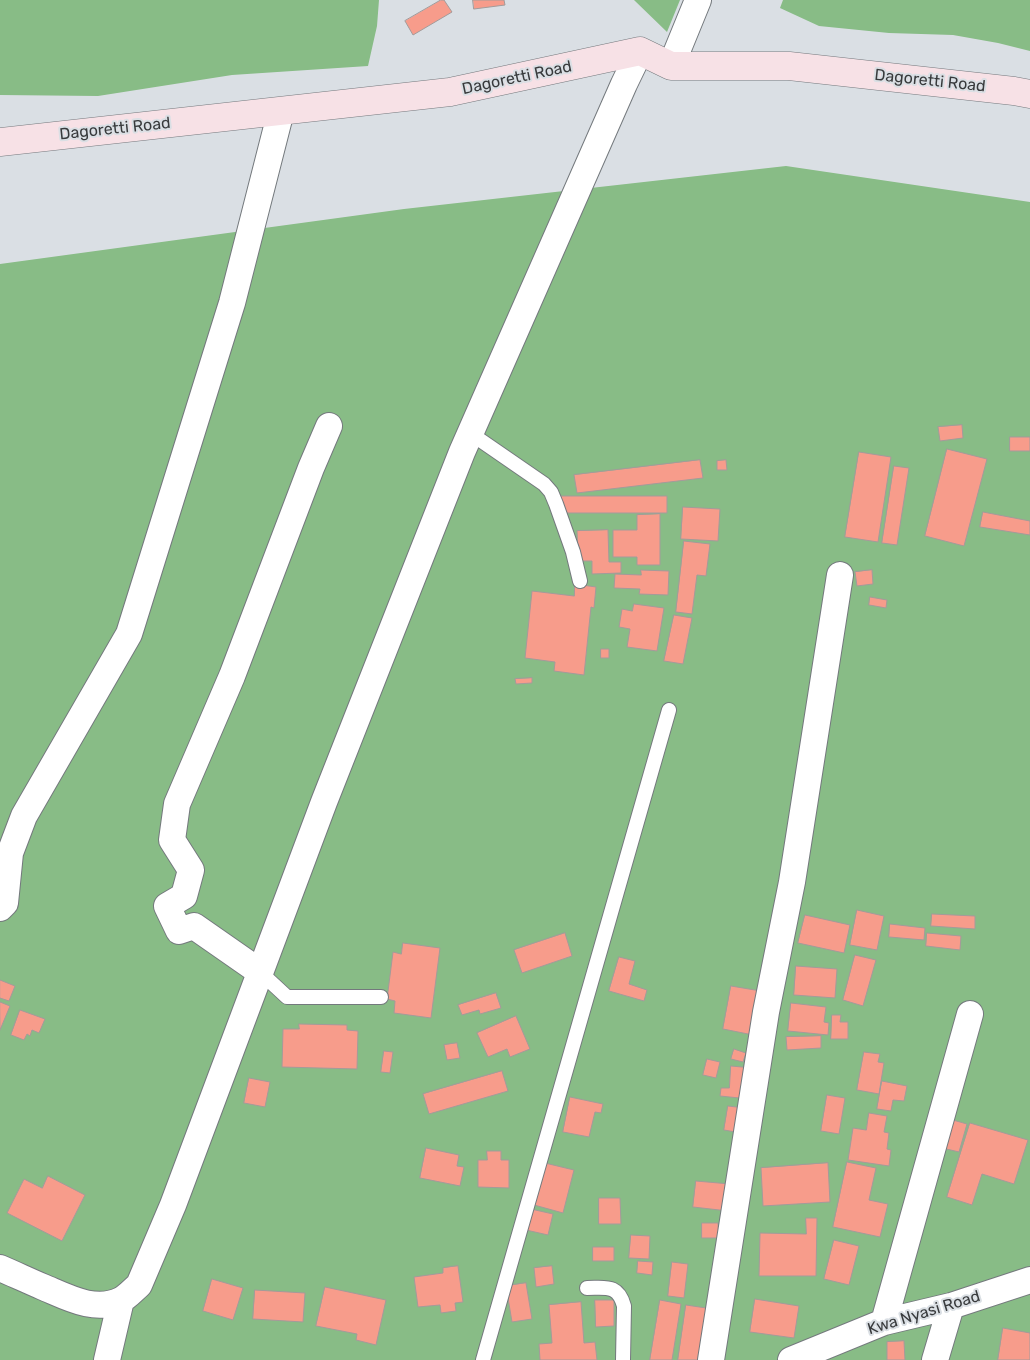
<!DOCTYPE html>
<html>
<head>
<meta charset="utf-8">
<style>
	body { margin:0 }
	canvas { display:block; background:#dadfe4 }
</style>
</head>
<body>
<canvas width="1030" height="1360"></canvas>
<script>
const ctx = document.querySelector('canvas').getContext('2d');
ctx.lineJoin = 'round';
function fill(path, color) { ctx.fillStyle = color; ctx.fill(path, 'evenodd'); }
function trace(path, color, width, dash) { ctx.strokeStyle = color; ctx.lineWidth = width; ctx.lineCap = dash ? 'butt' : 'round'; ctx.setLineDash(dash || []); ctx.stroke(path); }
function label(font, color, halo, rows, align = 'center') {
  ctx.font = font + ' Rubik,sans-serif'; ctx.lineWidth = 4; ctx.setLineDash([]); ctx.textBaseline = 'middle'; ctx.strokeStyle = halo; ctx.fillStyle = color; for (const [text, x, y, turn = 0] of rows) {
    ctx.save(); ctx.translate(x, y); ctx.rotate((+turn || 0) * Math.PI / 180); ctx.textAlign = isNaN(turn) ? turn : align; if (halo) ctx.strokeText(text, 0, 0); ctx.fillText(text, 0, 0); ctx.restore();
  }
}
fill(new Path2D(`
	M 0,0 L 379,0 L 377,26 L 368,66 L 232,75 L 98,96 L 0,95 Z
	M 634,0 L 680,0 L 667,32 Z
	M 783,0 L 1030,0 L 1030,51 L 998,43 L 953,35 L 889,33 L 819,26 L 780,8 Z
	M 786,166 L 1030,202 L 1030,1360 L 0,1360 L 0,264 L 404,209 Z`), '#88bc86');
const building = new Path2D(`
	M 441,0 L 444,0 L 452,12 L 413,35 L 405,21 Z
	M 473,0 L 504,0 L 505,5 L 474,9 Z
	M 962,425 L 963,438 L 940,441 L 938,427 Z
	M 1010,437 L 1030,437 L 1030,451 L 1010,451 Z
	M 947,449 L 987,459 L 964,546 L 925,536 Z
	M 859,452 L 891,457 L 878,542 L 845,537 Z
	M 700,460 L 703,478 L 577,493 L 574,475 Z
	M 726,460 L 727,470 L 717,470 L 717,461 Z
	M 894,466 L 909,468 L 897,545 L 882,543 Z
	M 561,496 L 667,496 L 667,513 L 562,513 Z
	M 683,507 L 720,509 L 718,541 L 681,539 Z
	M 983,512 L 1030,521 L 1030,535 L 980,527 Z
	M 660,514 L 660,565 L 637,565 L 637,557 L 613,557 L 613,530 L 637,530 L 637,515 Z
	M 608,530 L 609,562 L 621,562 L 621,573 L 592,574 L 592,561 L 578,561 L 577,531 Z
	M 684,541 L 710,544 L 706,576 L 697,575 L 692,614 L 676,612 Z
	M 641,570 L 669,571 L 668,595 L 639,594 L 640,589 L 614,588 L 615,574 L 641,575 Z
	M 872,570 L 873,584 L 857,586 L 855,572 Z
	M 575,584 L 596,587 L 594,608 L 591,607 L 584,675 L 554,671 L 555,662 L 525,658 L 532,591 L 574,596 Z
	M 870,597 L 887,600 L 886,608 L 869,605 Z
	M 634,604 L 664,608 L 657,651 L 627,647 L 630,629 L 619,627 L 622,609 L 632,611 Z
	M 674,615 L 692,618 L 683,664 L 664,661 Z
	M 601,649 L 609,649 L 609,658 L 601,658 Z
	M 532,678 L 532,683 L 516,684 L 515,679 Z
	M 857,910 L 884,916 L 877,950 L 850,945 Z
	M 932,914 L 975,916 L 975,929 L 931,926 Z
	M 805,915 L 850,925 L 844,953 L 798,943 Z
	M 890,924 L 925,928 L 924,940 L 889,937 Z
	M 565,933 L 572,956 L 522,973 L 514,950 Z
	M 927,933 L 961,936 L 960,950 L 926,946 Z
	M 403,943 L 440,948 L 431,1018 L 394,1013 L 395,1001 L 387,999 L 393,952 L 401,954 Z
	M 855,955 L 876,960 L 863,1006 L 843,1000 Z
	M 619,957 L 635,961 L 629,984 L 647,990 L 644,1001 L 609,991 Z
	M 796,966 L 837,969 L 835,998 L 794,995 Z
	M 0,980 L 15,986 L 9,1001 L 0,998 Z
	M 731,986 L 761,991 L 753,1035 L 723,1029 Z
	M 496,993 L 501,1008 L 480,1014 L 479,1010 L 462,1015 L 458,1005 Z
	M 0,1002 L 10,1006 L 0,1030 Z
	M 791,1003 L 826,1007 L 824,1022 L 829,1023 L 828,1035 L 788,1031 Z
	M 20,1010 L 45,1019 L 39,1033 L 32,1030 L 30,1036 L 27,1034 L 24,1040 L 11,1035 Z
	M 832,1015 L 841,1015 L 840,1022 L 848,1022 L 848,1039 L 831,1039 Z
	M 516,1016 L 530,1049 L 510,1057 L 507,1049 L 488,1057 L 477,1033 Z
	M 299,1024 L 347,1025 L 347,1030 L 358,1031 L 357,1069 L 282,1067 L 283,1029 L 299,1029 Z
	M 821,1036 L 821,1048 L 787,1050 L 786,1037 Z
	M 457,1043 L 460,1058 L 447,1060 L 444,1045 Z
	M 734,1049 L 746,1053 L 743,1062 L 731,1059 Z
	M 384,1051 L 393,1052 L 390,1073 L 381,1072 Z
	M 864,1052 L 880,1054 L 878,1062 L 884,1063 L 879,1094 L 857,1090 Z
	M 707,1059 L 720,1062 L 716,1078 L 703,1075 Z
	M 731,1066 L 753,1068 L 749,1099 L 720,1096 L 721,1088 L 729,1088 Z
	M 502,1071 L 508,1091 L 429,1114 L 423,1094 Z
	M 249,1078 L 270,1082 L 265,1107 L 244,1103 Z
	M 882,1081 L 907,1086 L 904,1101 L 893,1100 L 891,1111 L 877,1109 Z
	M 827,1095 L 845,1098 L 839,1134 L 821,1131 Z
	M 570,1097 L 603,1104 L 601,1113 L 595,1112 L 589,1137 L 563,1132 Z
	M 728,1106 L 745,1108 L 741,1133 L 724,1130 Z
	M 869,1113 L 887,1116 L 884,1132 L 889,1133 L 887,1149 L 891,1150 L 889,1166 L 848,1160 L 853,1128 L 866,1130 Z
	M 946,1118 L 967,1124 L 959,1152 L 938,1147 Z
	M 970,1123 L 1028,1140 L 1014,1184 L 982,1174 L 972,1205 L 947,1197 Z
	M 426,1148 L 459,1155 L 457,1166 L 464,1167 L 460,1186 L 420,1178 Z
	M 487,1151 L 501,1151 L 501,1160 L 509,1160 L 509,1188 L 478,1187 L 478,1160 L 487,1160 Z
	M 847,1162 L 876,1168 L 869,1200 L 888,1204 L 880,1237 L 833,1227 Z
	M 545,1163 L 574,1170 L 563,1213 L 534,1205 Z
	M 828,1163 L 830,1202 L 763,1206 L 761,1168 Z
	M 48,1176 L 85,1195 L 62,1241 L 7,1213 L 24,1179 L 42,1188 Z
	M 696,1181 L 730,1184 L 728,1211 L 693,1207 Z
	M 599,1198 L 620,1198 L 621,1224 L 599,1224 Z
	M 531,1209 L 553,1214 L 548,1235 L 526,1230 Z
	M 806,1218 L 817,1218 L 816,1276 L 759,1276 L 760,1233 L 806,1234 Z
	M 702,1223 L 718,1223 L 719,1238 L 702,1238 Z
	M 631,1235 L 650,1236 L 649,1259 L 629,1258 Z
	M 834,1240 L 859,1246 L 849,1285 L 824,1279 Z
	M 593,1247 L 614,1247 L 614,1261 L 593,1261 Z
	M 638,1261 L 653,1262 L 652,1275 L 637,1273 Z
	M 672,1262 L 688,1264 L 684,1298 L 668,1296 Z
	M 458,1266 L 463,1302 L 455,1303 L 456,1311 L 441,1313 L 440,1305 L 418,1307 L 414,1277 L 443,1273 L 443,1268 Z
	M 552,1266 L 554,1284 L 536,1287 L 534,1268 Z
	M 212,1279 L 243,1288 L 233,1320 L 203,1311 Z
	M 526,1283 L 532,1319 L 512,1322 L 506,1286 Z
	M 325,1287 L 386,1300 L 376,1345 L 356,1340 L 357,1334 L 316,1326 Z
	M 255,1290 L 305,1293 L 303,1322 L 253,1319 Z
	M 755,1299 L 799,1306 L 794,1338 L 750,1332 Z
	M 595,1300 L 614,1300 L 614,1326 L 596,1327 Z
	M 660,1300 L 681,1304 L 672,1360 L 650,1360 Z
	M 581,1302 L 584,1343 L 595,1342 L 597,1360 L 540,1360 L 539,1344 L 552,1343 L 549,1305 Z
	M 686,1305 L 713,1309 L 706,1360 L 678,1360 Z
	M 1003,1328 L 1030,1333 L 1030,1360 L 998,1360 Z
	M 904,1341 L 905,1360 L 887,1360 L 887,1342 Z`);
fill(building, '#f79c8b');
trace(building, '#a39b9a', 1);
const lane = new Path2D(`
	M 470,433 L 544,484 L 551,492 L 556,504 L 573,552 L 580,581
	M 260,972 L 287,997 L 381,997
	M 587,1288 C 606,1288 618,1284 624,1306 L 623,1360
	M 483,1360 L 669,710`);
const street = new Path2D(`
	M 671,66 L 698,0
	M 0,908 L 5,903 L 10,853 L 24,816 L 129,634 L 232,303 L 281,111
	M 260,972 L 194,926 L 179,931 L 167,906 L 184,896 L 191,870 L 172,840 L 177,804 L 232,676 L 311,468 L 329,426
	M 0,1268 C 14,1274 29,1281 43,1287 C 67,1297 95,1313 121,1300 C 128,1296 133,1290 139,1285 L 173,1205 L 324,802 L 462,452 L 624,84 L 640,51
	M 884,1322 L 970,1014
	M 107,1360 L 121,1300
	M 711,1360 L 766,1012 L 792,882 L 840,575
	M 791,1360 L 884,1322 L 951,1306 L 1030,1280
	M 935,1360 L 951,1306`);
const secondary = new Path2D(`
	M 0,142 L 450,92 L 640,51 L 671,66 L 789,66 L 1014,91 L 1030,94`);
trace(lane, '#74797d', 16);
trace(street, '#74797d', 28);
trace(secondary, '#74797d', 29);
trace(lane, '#fff', 14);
trace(street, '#fff', 26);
trace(secondary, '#f7e1e6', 28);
label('16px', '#383a3c', '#dadfe4', [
	["Dagoretti Road",517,78,-12],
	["Dagoretti Road",930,81,6],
	["Dagoretti Road",115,129,-6],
	["Kwa Nyasi Road",924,1313,-17]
]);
</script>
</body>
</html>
